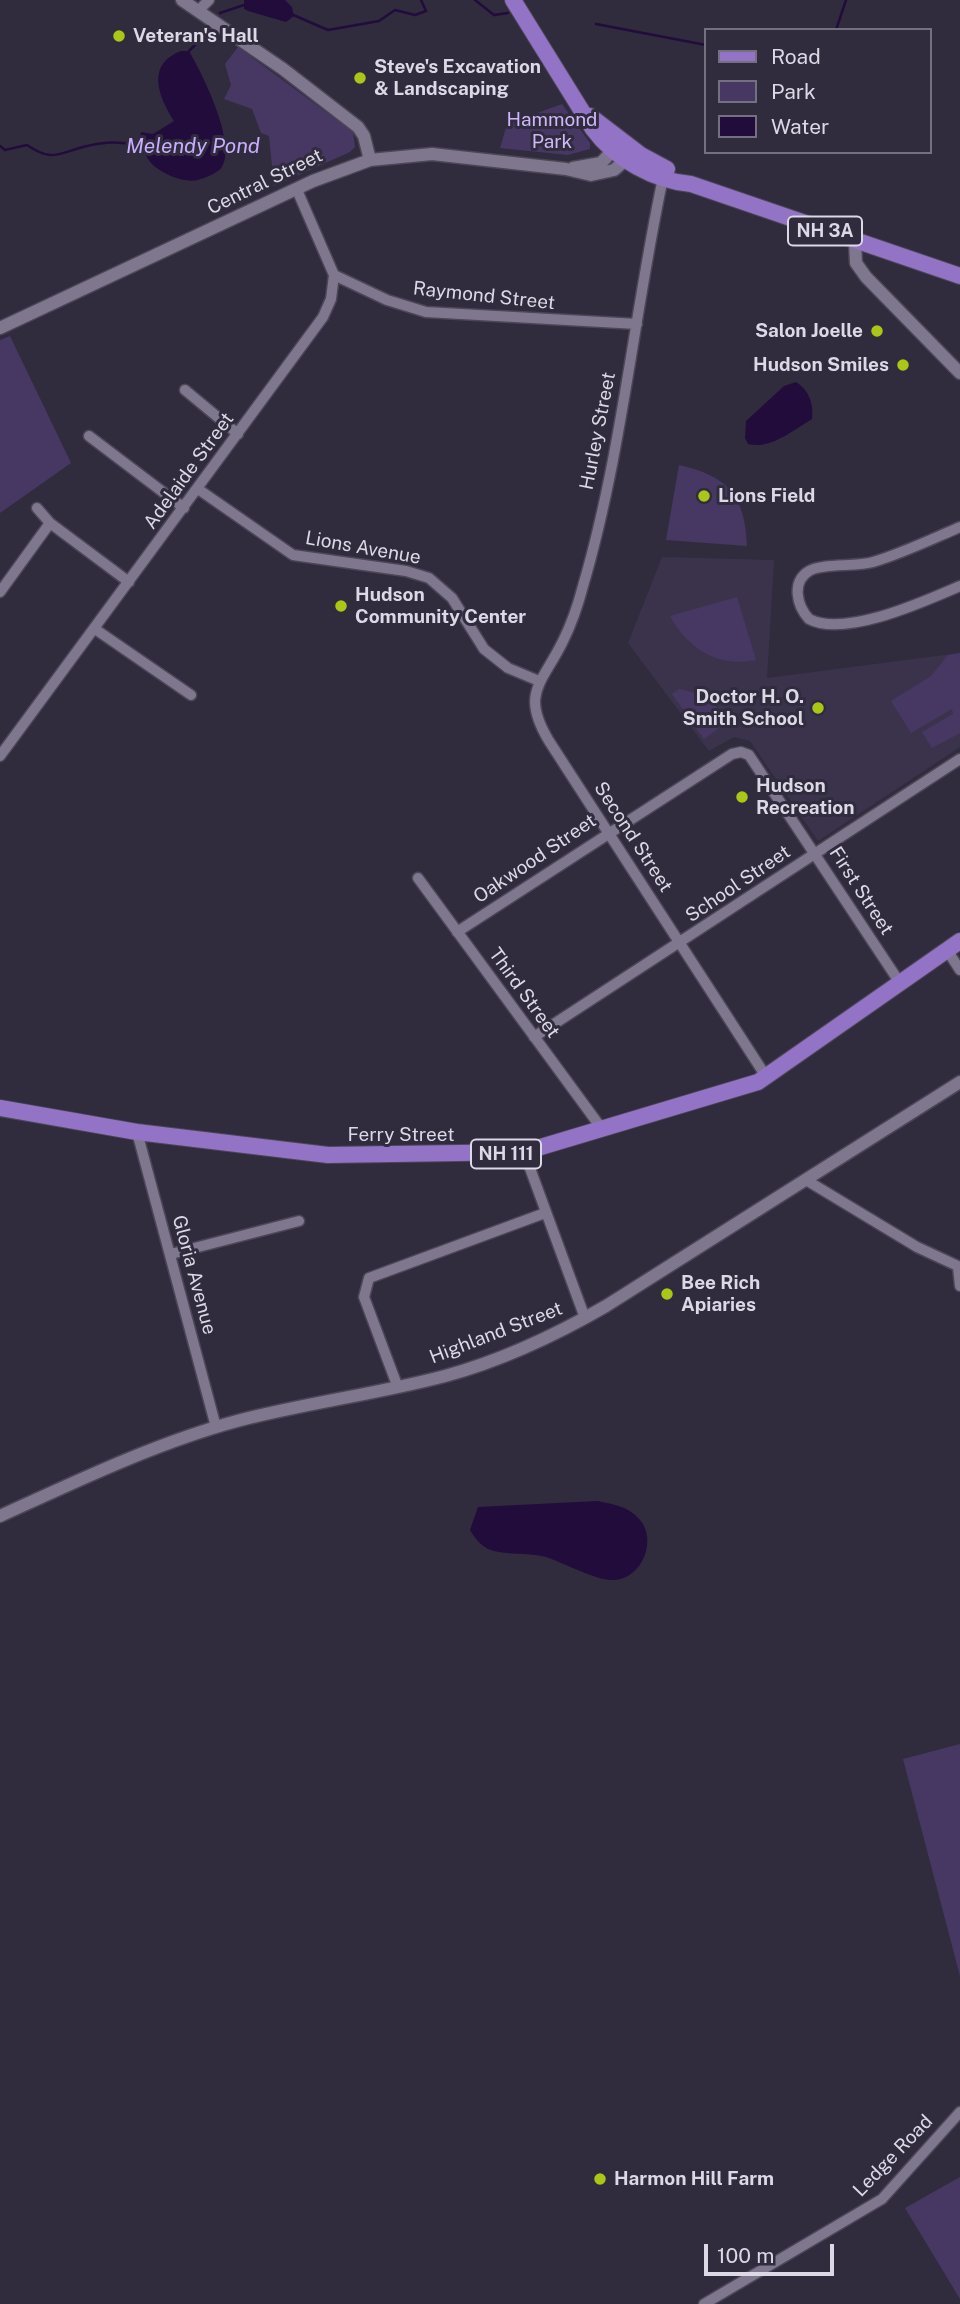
<!DOCTYPE html>
<html>
<head>
<meta charset="utf-8">
<style>
	body { margin:0 }
	#map { position:relative; width:960px; height:2304px; overflow:hidden; background:#312b3e; font-family:"Public Sans",sans-serif }
	canvas { display:block }
	.legend { position:absolute; left:704px; top:28px; width:228px; height:126px; box-sizing:border-box; background:#312b3e; border:2px solid #757081; margin:0; padding:9px 12px; list-style:none; font-size:21px; color:#dcd8e5 }
	.legend li { display:flex; align-items:center; gap:14px; height:35px }
	.legend b { width:35px; border:2px solid #757081 }
	.scale { position:absolute; left:704px; top:2244px; width:130px; height:32px; box-sizing:border-box; border:4px solid #dcd8e5; border-top:0; padding-left:9px; font-size:21px; line-height:24px; white-space:nowrap; color:#dcd8e5; -webkit-text-stroke:5px #312b3e; paint-order:stroke }
</style>
</head>
<body>
<div id="map">
<canvas width="960" height="2304"></canvas>
<ul class="legend">
<li><b style="height:9px;background:#9373c5"></b>Road</li>
<li><b style="height:19px;background:#473863"></b>Park</li>
<li><b style="height:19px;background:#220c3c"></b>Water</li>
</ul>
<div class="scale">100 m</div>
</div>
<script>
const ctx = document.querySelector('canvas').getContext('2d');
ctx.lineJoin = 'round';
function fill(path, color) { ctx.fillStyle = color; ctx.fill(path, 'evenodd'); }
function trace(path, color, width, dash) { ctx.strokeStyle = color; ctx.lineWidth = width; ctx.lineCap = dash ? 'butt' : 'round'; ctx.setLineDash(dash || []); ctx.stroke(path); }
function label(font, color, halo, rows, align = 'center') {
  ctx.font = font + ' "Public Sans",sans-serif'; ctx.lineWidth = 6; ctx.setLineDash([]); ctx.textBaseline = 'middle'; ctx.strokeStyle = halo; ctx.fillStyle = color; for (const [text, x, y, turn = 0] of rows) {
    ctx.save(); ctx.translate(x, y); ctx.rotate((+turn || 0) * Math.PI / 180); ctx.textAlign = isNaN(turn) ? turn : align; if (halo) ctx.strokeText(text, 0, 0); ctx.fillText(text, 0, 0); ctx.restore();
  }
}
fill(new Path2D(`
	M 662,557 L 774,560 L 767,678 L 960,653 L 960,747 L 818,841 L 750,741 L 734,737 L 709,751 L 628,643 Z`), '#3b334c');
fill(new Path2D(`
	M 238,47 L 353,132 L 355,147 L 350,152 L 274,186 L 269,136 L 261,133 L 252,109 L 224,99 L 231,85 L 225,64 Z
	M 562,104 L 590,143 L 590,149 L 568,155 L 500,148 L 507,124 Z
	M 10,336 L 71,463 L 0,513 L 0,340 Z
	M 679,465 C 728,476 745,495 747,546 L 666,540 Z
	M 737,597 L 756,660 C 719,668 688,649 670,616 Z
	M 960,653 L 960,733 L 932,748 L 922,732 L 953,714 L 952,709 L 911,733 L 891,701 L 931,676 L 948,655 Z
	M 679,689 L 708,696 L 727,722 L 704,739 L 672,694 Z
	M 960,1744 L 960,1976 L 903,1759 Z
	M 960,2177 L 960,2299 L 905,2208 Z`), '#473863');
fill(new Path2D(`
	M 244,0 L 285,0 L 292,7 L 294,16 L 286,22 L 248,11 L 244,9 Z
	M 181,51 L 189,51 C 202,73 237,143 222,167 C 218,173 205,178 198,180 C 184,183 165,175 154,166 C 147,160 145,151 138,145 L 141,132 L 153,134 L 174,121 C 159,97 145,65 181,51 Z
	M 796,382 C 809,390 814,404 812,419 C 793,430 771,450 748,444 L 745,438 L 746,421 L 784,386 Z
	M 597,1501 C 613,1504 630,1507 640,1520 C 658,1541 641,1581 612,1580 C 595,1580 564,1563 546,1557 C 528,1552 506,1556 488,1549 C 480,1545 474,1537 470,1530 L 478,1507 Z`), '#220c3c');
trace(new Path2D(`
	M 475,0 L 494,15 L 508,13
	M 220,13 L 244,5
	M 291,14 L 328,30 L 379,21 L 395,10 L 415,15 L 426,11 L 421,0
	M 596,24 L 706,45
	M 836,30 L 846,0
	M 189,51 L 209,31
	M 0,146 L 5,150 L 27,145 C 52,162 57,154 83,147 C 100,142 120,141 138,145`), '#220c3c', 2.5);
const minor = new Path2D(`
	M 199,10 L 209,0
	M 663,178 C 634,313 622,453 583,586 C 578,605 572,623 563,641 C 542,684 520,693 549,741 L 767,1078
	M 334,275 L 387,300 L 426,312 L 637,324
	M 185,390 L 238,434
	M 89,436 L 184,508
	M 198,489 L 293,555 L 406,571 L 429,578 L 452,598 L 484,649 L 508,668 L 539,681
	M 37,508 L 50,523 L 129,582
	M 960,527 C 932,539 903,553 873,562 C 856,567 822,563 809,571 C 791,582 797,606 809,619 C 845,638 925,601 960,586
	M 0,592 L 50,523
	M 95,629 L 191,695
	M 0,756 L 323,317 L 331,299 L 334,275 L 297,190
	M 418,878 L 602,1129
	M 457,932 L 732,754 L 741,752 L 749,755 L 900,983
	M 947,950 L 960,970
	M 534,1037 L 960,759
	M 137,1132 L 216,1427
	M 524,1152 L 585,1318
	M 806,1180 L 917,1247 L 960,1267
	M 171,1254 L 299,1221
	M 958,1267 L 960,1286
	M 397,1385 L 364,1297 L 369,1278 L 545,1213
	M 704,2304 L 882,2199 L 960,2112`);
const tertiary = new Path2D(`
	M 182,0 L 283,69 L 358,127 L 364,136 L 370,160
	M 573,168 L 601,163 L 619,144
	M 855,242 L 856,263 L 866,277 L 960,373
	M 0,328 L 313,181 L 370,160 L 432,154 L 566,169 L 591,175 L 614,170 L 630,156
	M 0,1516 C 77,1481 156,1443 237,1421 C 306,1403 377,1394 445,1376 C 500,1361 556,1335 606,1306 L 960,1082`);
const primary = new Path2D(`
	M 513,0 L 593,129 C 615,159 654,181 691,184 L 960,276
	M 590,116 L 641,155 L 667,169
	M 0,1108 L 137,1132 L 328,1155 L 524,1152 L 758,1082 L 960,941`);
trace(minor, '#4c4657', 13);
trace(tertiary, '#4c4657', 15);
trace(primary, '#4c4657', 18);
trace(minor, '#7e778e', 10);
trace(tertiary, '#7e778e', 12);
trace(primary, '#9373c5', 16);
for (const [x, y, r, color] of [
	[119,36,7,"#aac717"],
	[360,78,7,"#aac717"],
	[877,331,7,"#aac717"],
	[903,365,7,"#aac717"],
	[704,496,7,"#aac717"],
	[341,606,7,"#aac717"],
	[818,708,7,"#aac717"],
	[742,797,7,"#aac717"],
	[667,1294,7,"#aac717"],
	[600,2179,7,"#aac717"]
]) { const dot = new Path2D(); dot.arc(x, y, r, 0, 2 * Math.PI); ctx.fillStyle = color; ctx.fill(dot); trace(dot, '#312b3e', 2.5); }
for (const [x, y, w] of [
	[825,231,74],
	[506,1154,70]
]) { const box = new Path2D(); box.roundRect(x - w / 2, y - 14.5, w, 29, 5); ctx.fillStyle = '#312b3e'; ctx.fill(box); trace(box, '#dcd8e5', 2); }
label('bold 18px', '#dcd8e5', null, [
	["NH 3A",825,231],
	["NH 111",506,1154]
]);
label('bold 19px', '#dcd8e5', '#312b3e', [
	["Veteran's Hall",133,36],
	["Steve's Excavation",374,67],
	["& Landscaping",374,89],
	["Salon Joelle",863,331,"right"],
	["Hudson Smiles",889,365,"right"],
	["Lions Field",718,496],
	["Hudson",355,595],
	["Community Center",355,617],
	["Doctor H. O.",804,697,"right"],
	["Smith School",804,719,"right"],
	["Hudson",756,786],
	["Recreation",756,808],
	["Bee Rich",681,1283],
	["Apiaries",681,1305],
	["Harmon Hill Farm",614,2179]
], 'left');
label('19px', '#ceb8f9', '#312b3e', [
	["Hammond",552,120],
	["Park",552,142]
]);
label('19px', '#dcd8e5', '#312b3e', [
	["Central Street",265,182,-26],
	["Raymond Street",484,296,6],
	["Hurley Street",598,431,-79],
	["Adelaide Street",189,471,-54],
	["Lions Avenue",363,548,10],
	["Second Street",633,837,57],
	["Oakwood Street",535,859,-34],
	["School Street",738,884,-34],
	["First Street",861,891,57],
	["Third Street",524,993,54],
	["Ferry Street",401,1135],
	["Gloria Avenue",194,1275,75],
	["Highland Street",496,1333,-21],
	["Ledge Road",893,2156,-46]
]);
label('italic 21px', '#c9adff', '#312b3e', [
	["Melendy Pond",193,147]
]);
</script>
</body>
</html>
